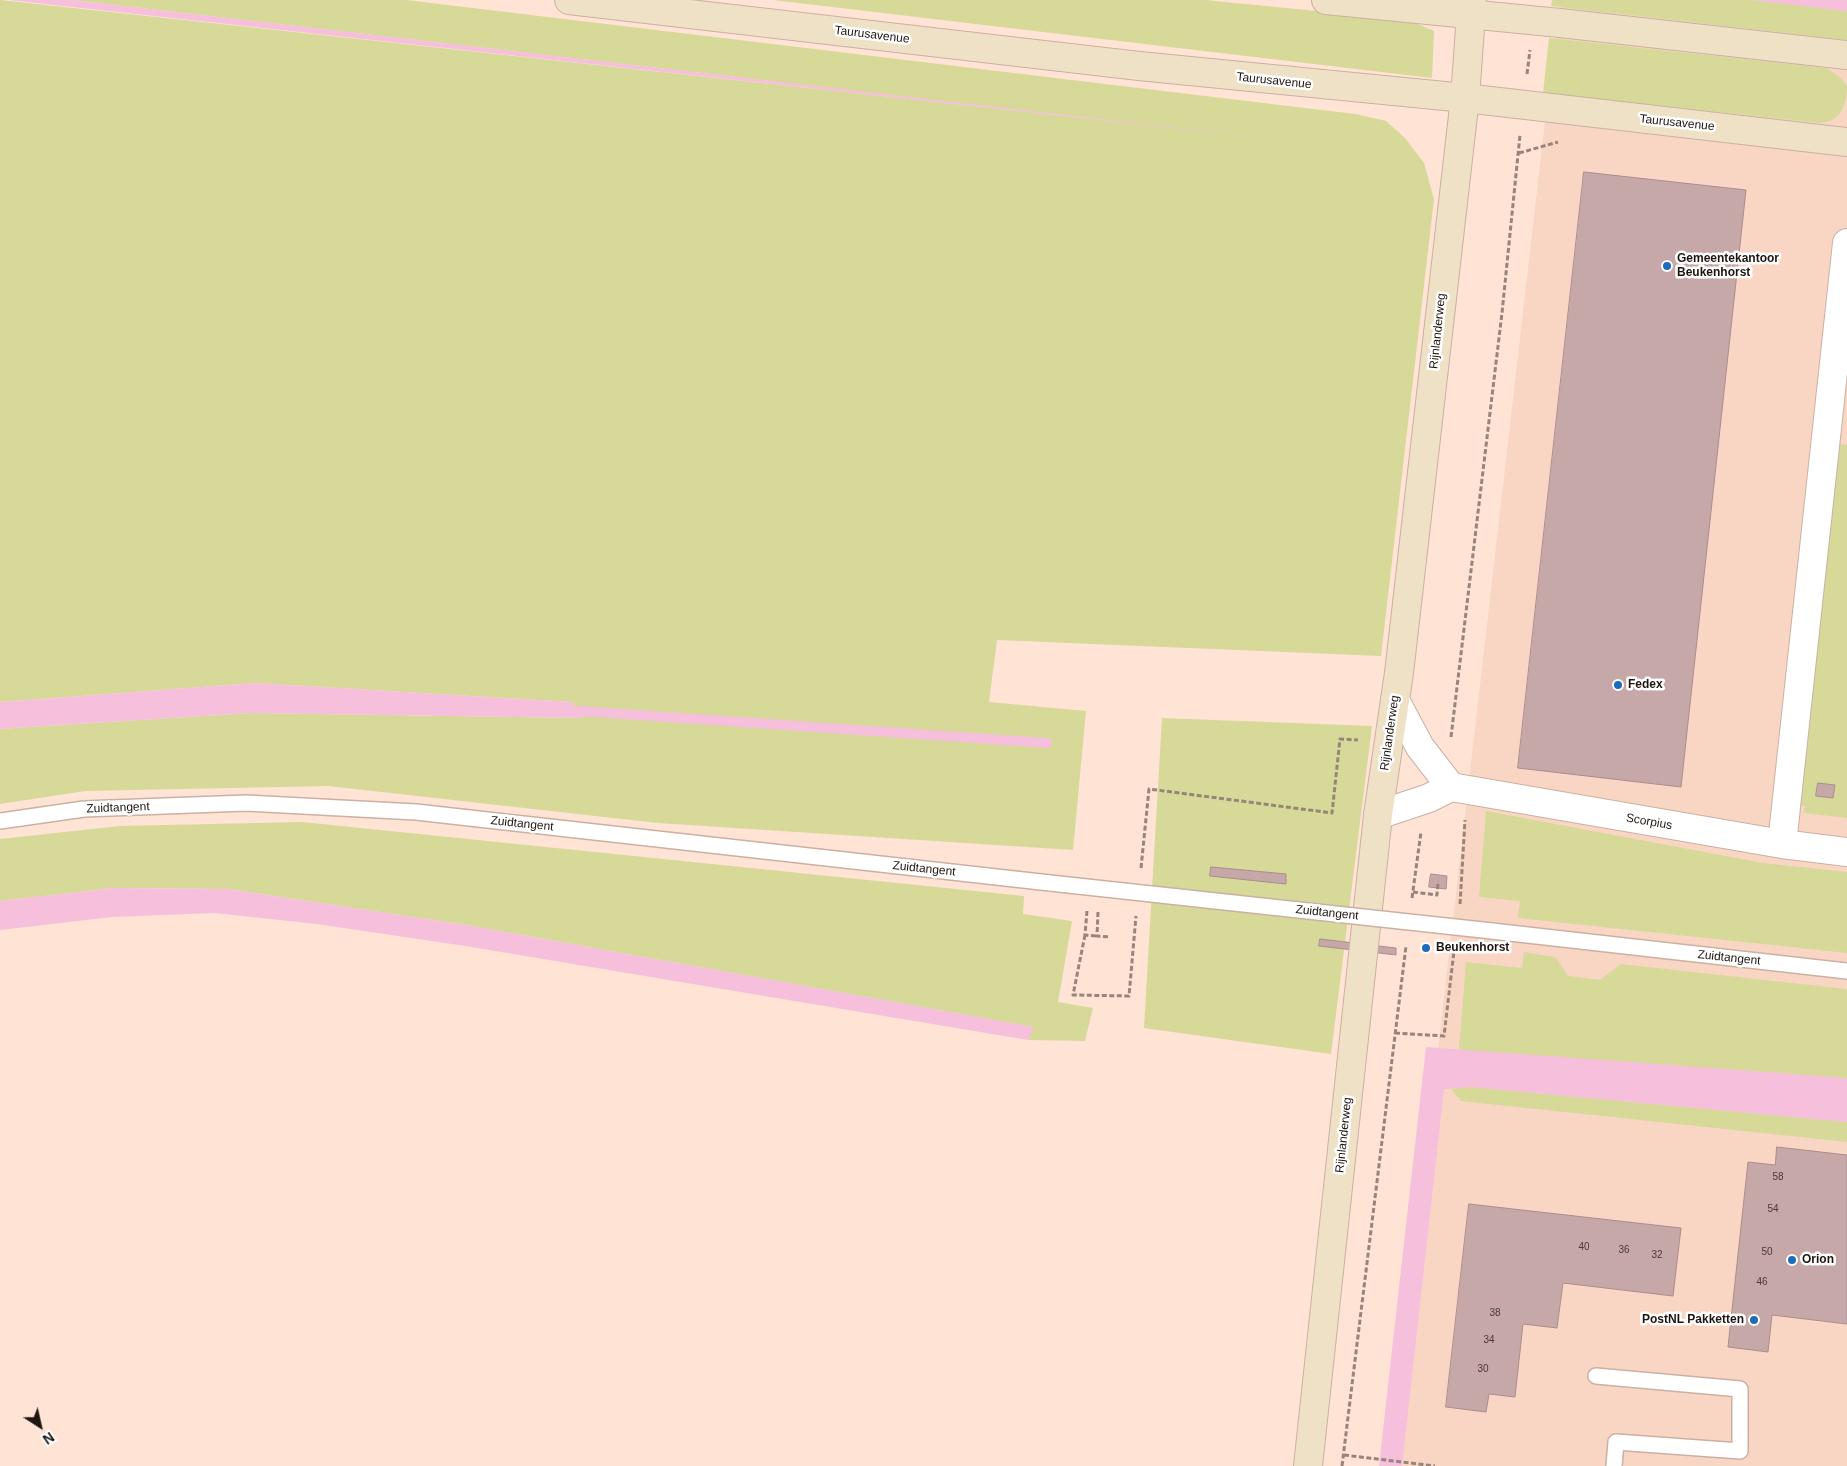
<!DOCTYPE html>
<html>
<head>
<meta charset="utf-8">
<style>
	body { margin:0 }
	#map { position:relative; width:1847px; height:1466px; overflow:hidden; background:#ffe3d5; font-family:Arial,sans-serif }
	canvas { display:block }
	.north { position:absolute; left:15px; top:1401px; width:50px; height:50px; -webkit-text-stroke:4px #fff; paint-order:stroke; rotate:145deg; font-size:14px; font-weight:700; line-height:20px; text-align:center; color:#1e1510 }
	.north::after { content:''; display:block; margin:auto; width:18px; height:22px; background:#1e1510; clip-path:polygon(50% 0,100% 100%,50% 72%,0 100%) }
</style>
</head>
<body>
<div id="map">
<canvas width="1847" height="1466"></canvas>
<div class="north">N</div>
</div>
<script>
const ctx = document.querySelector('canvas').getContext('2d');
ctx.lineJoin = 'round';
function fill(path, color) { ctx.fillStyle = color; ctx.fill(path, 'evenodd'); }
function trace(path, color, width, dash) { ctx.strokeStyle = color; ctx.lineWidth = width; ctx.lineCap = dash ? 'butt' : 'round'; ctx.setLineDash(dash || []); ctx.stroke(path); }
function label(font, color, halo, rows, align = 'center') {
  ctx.font = font + ' Arial,sans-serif'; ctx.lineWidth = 5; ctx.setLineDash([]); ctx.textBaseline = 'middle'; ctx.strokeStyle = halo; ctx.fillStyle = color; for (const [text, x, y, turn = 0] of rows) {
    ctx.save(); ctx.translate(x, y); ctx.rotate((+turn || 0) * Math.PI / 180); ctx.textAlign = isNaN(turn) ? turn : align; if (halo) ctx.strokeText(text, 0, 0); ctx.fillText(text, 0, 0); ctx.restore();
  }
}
fill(new Path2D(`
	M 1559,0 L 1847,0 L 1847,1466 L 1390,1466 Z`), '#f9d6c4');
fill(new Path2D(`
	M 0,0 L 1157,126 L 72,0 L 406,0 L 1355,114 L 1386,121 L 1405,138 L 1424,163 L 1434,199 L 1381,656 L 997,640 L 989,702 L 1086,711 L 1073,850 L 658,823 L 328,786 L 85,791 L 0,804 L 0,729 L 250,713 L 583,718 L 572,702 L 255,683 L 0,702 Z
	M 773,0 L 1205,0 L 1408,20 L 1434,31 L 1432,78 Z
	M 1552,0 L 1751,0 L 1847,11 L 1847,40 L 1551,6 Z
	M 1549,38 L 1827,68 C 1834,73 1844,79 1847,87 C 1847,97 1844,112 1835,118 C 1832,121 1825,122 1820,123 L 1543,93 Z
	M 1840,444 L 1847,445 L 1847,818 L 1804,813 L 1805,806 L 1798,806 Z
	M 1162,718 L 1372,726 L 1331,1054 L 1144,1028 Z
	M 1486,811 L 1763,863 L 1847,872 L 1847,953 L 1518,918 L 1520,901 L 1479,897 Z
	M 302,822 L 1024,896 L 1023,914 L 1072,921 L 1058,1002 L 1093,1008 L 1085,1041 L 1028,1040 L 1033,1027 L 466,925 L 228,889 L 114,888 L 0,901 L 0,839 L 120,826 Z
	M 1524,952 L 1555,957 L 1568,976 L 1600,980 L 1621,964 L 1847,989 L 1847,1078 L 1459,1050 L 1466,962 L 1522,968 Z
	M 1471,1087 L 1847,1122 L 1847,1142 L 1461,1101 L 1451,1089 Z`), '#d6d998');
fill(new Path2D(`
	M 9,0 L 72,0 L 1290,141 Z
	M 1751,0 L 1847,0 L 1847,11 Z
	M 255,683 L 572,702 L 583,718 L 250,713 L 0,729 L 0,702 Z
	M 114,888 L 228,889 L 466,925 L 1034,1027 L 1028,1040 L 465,946 L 317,924 L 214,913 L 112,917 L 0,930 L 0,901 Z
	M 1426,1047 L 1847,1078 L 1847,1122 L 1471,1087 L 1444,1089 L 1402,1466 L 1379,1466 Z`), '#f6bfdc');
trace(new Path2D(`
	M 579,711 L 1047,743`), '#f6bfdc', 10);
const building = new Path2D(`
	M 1584,172 L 1746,190 L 1681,787 L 1518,768 Z
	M 1818,783 L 1835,785 L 1833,798 L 1816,796 Z
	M 1211,867 L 1286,874 L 1286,884 L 1210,876 Z
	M 1431,874 L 1447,876 L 1446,889 L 1429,887 Z
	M 1320,939 L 1396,948 L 1396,955 L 1319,946 Z
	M 1777,1147 L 1847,1155 L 1847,1324 L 1772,1315 L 1768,1352 L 1728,1347 L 1748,1162 L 1775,1165 Z
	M 1469,1204 L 1681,1228 L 1673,1296 L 1563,1283 L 1557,1328 L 1523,1324 L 1515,1397 L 1489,1394 L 1486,1412 L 1446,1407 Z`);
fill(building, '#c7a8a9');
trace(building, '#ab8d8e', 1);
const lane = new Path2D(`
	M 0,821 L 84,809 L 246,803 L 416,812 L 1050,883
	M 1492,931 L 1847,971
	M 1596,1376 L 1740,1389 L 1740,1451 L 1616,1442 L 1614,1466`);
const street = new Path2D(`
	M 1395,700 L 1420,747 L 1451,787
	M 1378,815 L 1429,798 L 1451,787 L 1782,844 L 1847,852
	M 1782,844 L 1847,243`);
const secondary = new Path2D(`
	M 569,0 L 1139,66 L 1465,98 L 1847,142
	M 1326,0 L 1560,23 L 1847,55
	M 1308,1466 L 1378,815 L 1399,673 L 1465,98 L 1472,0`);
trace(lane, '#cbb0a3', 18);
trace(street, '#cbb0a3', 30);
trace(secondary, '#cbb0a3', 30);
trace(new Path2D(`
	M 1527,74 L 1530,50
	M 1519,153 L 1558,142
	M 1451,737 L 1502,313 L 1520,135
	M 1141,868 L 1149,789 L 1332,813 L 1340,739 L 1358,740
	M 1413,892 L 1437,895 L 1438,883
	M 1412,898 L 1421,832
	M 1460,904 L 1465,820
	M 1087,911 L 1085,935 L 1097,936
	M 1098,912 L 1097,936 L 1110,937
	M 1085,935 L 1073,995 L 1129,996 L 1136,916
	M 1395,1033 L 1444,1036 L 1454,951
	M 1344,1455 L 1435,1466
	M 1342,1466 L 1406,946`), '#97847a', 3, [5, 2.5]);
trace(lane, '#fff', 15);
trace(street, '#fff', 28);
trace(secondary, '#efe1c6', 28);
const laneBridge = new Path2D(`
	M 1050,883 L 1492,931`);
trace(laneBridge, '#cbb0a3', 18, []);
trace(laneBridge, '#fff', 15);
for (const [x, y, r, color] of [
	[1667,266,5,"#1c6cbb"],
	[1618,685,5,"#1c6cbb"],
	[1426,948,5,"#1c6cbb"],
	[1792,1260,5,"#1c6cbb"],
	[1754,1320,5,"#1c6cbb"]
]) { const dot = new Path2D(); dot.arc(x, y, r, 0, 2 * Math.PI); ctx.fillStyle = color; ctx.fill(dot); trace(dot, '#fff', 2); }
label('10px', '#483a36', null, [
	["58",1778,1177],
	["54",1773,1209],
	["40",1584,1247],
	["36",1624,1250],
	["50",1767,1252],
	["32",1657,1255],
	["46",1762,1282],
	["38",1495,1313],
	["34",1489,1340],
	["30",1483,1369]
]);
label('12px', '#1e1510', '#fff', [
	["Taurusavenue",872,35,7],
	["Taurusavenue",1274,81,6],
	["Taurusavenue",1677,123,6],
	["Rijnlanderweg",1438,331,-84],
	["Rijnlanderweg",1390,733,-82],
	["Zuidtangent",118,808,-2],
	["Scorpius",1649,822,10],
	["Zuidtangent",522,824,6],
	["Zuidtangent",924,869,6],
	["Zuidtangent",1327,913,6],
	["Zuidtangent",1729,958,6],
	["Rijnlanderweg",1344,1135,-84]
]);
label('bold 12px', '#1e1510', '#fff', [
	["Gemeentekantoor",1677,259],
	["Beukenhorst",1677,273],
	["Fedex",1628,685],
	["Beukenhorst",1436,948],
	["Orion",1802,1260],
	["PostNL Pakketten",1744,1320,"right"]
], 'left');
</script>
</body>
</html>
